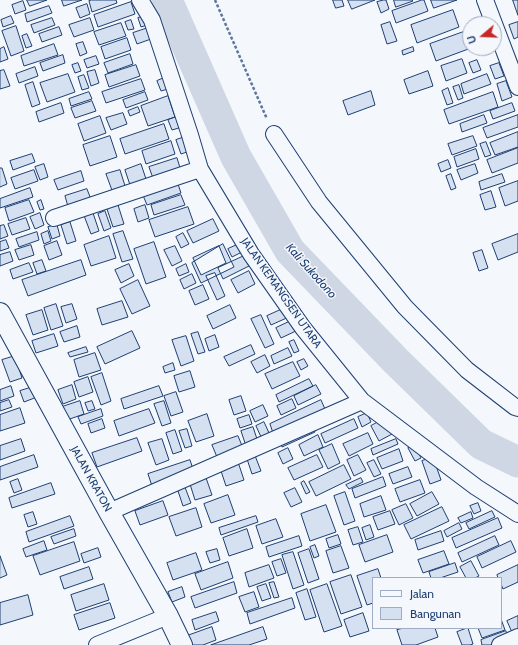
<!DOCTYPE html>
<html>
<head>
<meta charset="utf-8">
<style>
	body { margin:0 }
	#map { position:relative; width:518px; height:645px; overflow:hidden; background:#f4f7fb; font-family:Cabin,sans-serif }
	canvas { display:block }
	.legend { position:absolute; left:372px; top:577px; width:130px; height:52px; box-sizing:border-box; background:#f4f7fb; border:1px solid #9eadc5; margin:0; padding:5px 7px; list-style:none; font-size:12px; color:#1d3f73 }
	.legend li { display:flex; align-items:center; gap:8px; height:20px }
	.legend b { width:20px; border:1px solid #9eadc5 }
	.north { position:absolute; left:462px; top:16px; width:40px; height:40px; box-sizing:border-box; background:#f4f7fb; border:1px solid #9eadc5; border-radius:50%; rotate:251deg; font-size:11px; font-weight:700; line-height:16px; text-align:center; color:#1d3f73 }
	.north::after { content:''; display:block; margin:auto; width:14px; height:18px; background:#c62828; clip-path:polygon(50% 0,100% 100%,50% 72%,0 100%) }
</style>
</head>
<body>
<div id="map">
<canvas width="518" height="645"></canvas>
<ul class="legend">
<li><b style="height:5px;background:#f4f7fb"></b>Jalan</li>
<li><b style="height:11px;background:#d5e0f0"></b>Bangunan</li>
</ul>
<div class="north">U</div>
</div>
<script>
const ctx = document.querySelector('canvas').getContext('2d');
ctx.lineJoin = 'round';
function trace(path, color, width, dash) { ctx.strokeStyle = color; ctx.lineWidth = width; ctx.lineCap = dash ? 'butt' : 'round'; ctx.setLineDash(dash || []); ctx.stroke(path); }
function fill(path, color) { ctx.fillStyle = color; ctx.fill(path, 'evenodd'); }
function label(font, color, halo, rows, align = 'center') {
  ctx.font = font + ' Cabin,sans-serif'; ctx.lineWidth = 3; ctx.setLineDash([]); ctx.textBaseline = 'middle'; ctx.strokeStyle = halo; ctx.fillStyle = color; for (const [text, x, y, turn = 0] of rows) {
    ctx.save(); ctx.translate(x, y); ctx.rotate((+turn || 0) * Math.PI / 180); ctx.textAlign = isNaN(turn) ? turn : align; if (halo) ctx.strokeText(text, 0, 0); ctx.fillText(text, 0, 0); ctx.restore();
  }
}
trace(new Path2D(`
	M 167,0 L 236,157 L 290,251 L 396,361 L 481,444 L 518,462`), '#cfd7e4', 31);
const building = new Path2D(`
	M 27,0 L 47,0 L 30,6 Z
	M 62,0 L 82,0 L 64,6 Z
	M 92,0 L 116,0 L 117,3 L 92,12 L 89,1 Z
	M 333,0 L 342,0 L 344,6 L 336,8 Z
	M 348,0 L 375,0 L 352,9 Z
	M 384,0 L 386,0 L 389,9 L 381,13 L 377,2 Z
	M 394,0 L 412,0 L 413,1 L 396,7 Z
	M 422,0 L 424,0 L 428,11 L 396,23 L 392,11 Z
	M 431,0 L 457,0 L 434,8 Z
	M 513,0 L 518,0 L 518,15 Z
	M 23,1 L 26,10 L 15,14 L 12,5 Z
	M 131,2 L 135,14 L 98,27 L 94,15 Z
	M 87,4 L 90,14 L 80,18 L 76,8 Z
	M 49,6 L 52,13 L 27,22 L 25,14 Z
	M 453,10 L 459,27 L 417,43 L 411,25 Z
	M 11,16 L 14,23 L 3,27 L 1,20 Z
	M 144,16 L 147,25 L 141,27 L 138,18 Z
	M 52,18 L 55,25 L 34,33 L 31,25 Z
	M 90,18 L 94,30 L 74,37 L 69,25 Z
	M 131,20 L 134,29 L 128,30 L 125,22 Z
	M 390,22 L 397,41 L 387,44 L 381,25 Z
	M 518,22 L 518,37 L 514,39 L 509,25 Z
	M 121,23 L 126,36 L 99,45 L 94,32 Z
	M 16,26 L 24,51 L 11,56 L 2,31 Z
	M 59,27 L 62,35 L 42,42 L 39,34 Z
	M 148,28 L 151,39 L 137,44 L 133,33 Z
	M 469,30 L 470,33 L 470,48 L 471,48 L 436,61 L 430,44 Z
	M 27,34 L 32,46 L 26,48 L 22,36 Z
	M 127,38 L 131,50 L 105,59 L 101,47 Z
	M 83,42 L 87,53 L 80,56 L 76,44 Z
	M 54,44 L 58,55 L 24,66 L 21,56 Z
	M 4,47 L 8,59 L 0,62 L 0,49 Z
	M 413,47 L 414,51 L 403,55 L 402,51 Z
	M 130,54 L 133,64 L 108,73 L 104,63 Z
	M 63,55 L 65,63 L 43,71 L 40,63 Z
	M 96,56 L 99,64 L 87,68 L 84,60 Z
	M 462,59 L 467,73 L 446,81 L 441,66 Z
	M 477,60 L 481,70 L 473,73 L 469,63 Z
	M 78,63 L 81,71 L 75,73 L 72,65 Z
	M 499,63 L 504,76 L 495,79 L 490,66 Z
	M 136,65 L 140,76 L 109,87 L 105,75 Z
	M 35,67 L 38,76 L 19,83 L 16,74 Z
	M 4,70 L 10,86 L 0,89 L 0,71 Z
	M 95,70 L 99,83 L 91,86 L 87,72 Z
	M 428,71 L 433,86 L 409,94 L 404,80 Z
	M 68,74 L 75,92 L 47,102 L 40,83 Z
	M 487,74 L 491,84 L 464,94 L 461,84 Z
	M 84,75 L 89,88 L 82,90 L 78,77 Z
	M 164,78 L 168,89 L 161,91 L 157,81 Z
	M 141,79 L 145,90 L 106,103 L 102,92 Z
	M 506,81 L 512,97 L 502,101 L 497,84 Z
	M 33,82 L 40,104 L 32,107 L 25,85 Z
	M 459,85 L 463,98 L 458,100 L 453,87 Z
	M 448,88 L 453,103 L 447,105 L 442,91 Z
	M 371,91 L 375,105 L 348,115 L 343,101 Z
	M 89,92 L 92,99 L 71,106 L 69,99 Z
	M 145,92 L 148,100 L 126,108 L 123,100 Z
	M 493,92 L 498,107 L 449,124 L 444,110 Z
	M 168,96 L 175,117 L 148,126 L 141,106 Z
	M 92,101 L 96,111 L 75,118 L 71,108 Z
	M 61,103 L 64,113 L 39,122 L 36,112 Z
	M 512,103 L 515,111 L 493,119 L 490,111 Z
	M 138,107 L 140,112 L 130,116 L 128,111 Z
	M 123,113 L 127,124 L 111,130 L 106,118 Z
	M 484,115 L 487,123 L 462,132 L 460,124 Z
	M 518,115 L 518,127 L 487,138 L 483,128 Z
	M 100,116 L 106,133 L 84,141 L 78,124 Z
	M 179,116 L 182,127 L 172,130 L 168,120 Z
	M 164,124 L 169,139 L 125,154 L 120,139 Z
	M 518,132 L 518,147 L 495,155 L 490,143 Z
	M 110,136 L 117,157 L 90,166 L 83,145 Z
	M 473,136 L 477,146 L 452,155 L 448,144 Z
	M 185,137 L 190,151 L 181,154 L 176,140 Z
	M 171,141 L 175,154 L 146,164 L 142,151 Z
	M 486,142 L 491,155 L 485,157 L 480,144 Z
	M 518,148 L 518,163 L 492,173 L 487,160 Z
	M 476,149 L 479,159 L 457,167 L 454,157 Z
	M 32,154 L 35,162 L 13,170 L 10,161 Z
	M 177,158 L 181,171 L 154,181 L 149,167 Z
	M 448,160 L 451,168 L 441,172 L 438,164 Z
	M 44,164 L 48,177 L 40,180 L 35,167 Z
	M 141,164 L 147,182 L 131,188 L 125,170 Z
	M 475,164 L 478,173 L 461,180 L 457,170 Z
	M 0,168 L 2,168 L 7,184 L 0,187 Z
	M 34,170 L 38,181 L 15,189 L 11,178 Z
	M 120,170 L 126,189 L 113,193 L 106,174 Z
	M 81,171 L 84,181 L 58,190 L 54,180 Z
	M 451,174 L 456,188 L 451,190 L 446,176 Z
	M 502,174 L 505,182 L 481,190 L 479,182 Z
	M 177,181 L 181,193 L 147,205 L 142,193 Z
	M 518,181 L 518,201 L 505,206 L 499,188 Z
	M 30,188 L 33,197 L 0,208 L 0,199 Z
	M 87,189 L 92,202 L 69,210 L 65,196 Z
	M 491,191 L 496,207 L 485,210 L 480,195 Z
	M 181,195 L 185,205 L 154,215 L 151,205 Z
	M 29,200 L 34,212 L 9,221 L 5,208 Z
	M 41,200 L 44,209 L 40,210 L 37,202 Z
	M 118,205 L 124,224 L 113,227 L 107,209 Z
	M 145,205 L 149,218 L 138,222 L 134,209 Z
	M 188,207 L 194,224 L 155,237 L 149,220 Z
	M 92,210 L 99,231 L 91,234 L 83,213 Z
	M 105,211 L 111,228 L 104,231 L 98,214 Z
	M 40,213 L 44,225 L 35,229 L 30,217 Z
	M 26,218 L 30,229 L 12,235 L 8,224 Z
	M 213,219 L 219,231 L 193,243 L 187,231 Z
	M 70,222 L 76,241 L 67,244 L 61,225 Z
	M 4,225 L 8,236 L 0,239 L 0,226 Z
	M 57,225 L 60,236 L 52,239 L 48,227 Z
	M 48,231 L 51,241 L 44,244 L 41,234 Z
	M 123,231 L 133,259 L 122,262 L 113,234 Z
	M 37,232 L 39,240 L 19,247 L 16,239 Z
	M 183,233 L 189,244 L 181,248 L 176,237 Z
	M 518,234 L 518,252 L 498,260 L 492,244 Z
	M 109,236 L 116,258 L 91,266 L 84,245 Z
	M 6,240 L 9,248 L 0,251 L 0,242 Z
	M 57,241 L 62,255 L 49,260 L 44,246 Z
	M 154,242 L 166,277 L 146,284 L 134,249 Z
	M 223,244 L 234,267 L 201,283 L 192,263 Z
	M 239,244 L 242,252 L 232,257 L 228,249 Z
	M 31,245 L 34,255 L 19,260 L 15,250 Z
	M 175,246 L 182,261 L 172,266 L 164,250 Z
	M 219,246 L 226,263 L 201,275 L 193,258 Z
	M 482,250 L 488,268 L 479,271 L 473,253 Z
	M 10,252 L 13,261 L 0,266 L 0,255 Z
	M 244,256 L 249,266 L 223,279 L 218,268 Z
	M 42,260 L 46,271 L 37,274 L 33,263 Z
	M 81,260 L 86,275 L 28,296 L 22,280 Z
	M 29,263 L 33,272 L 13,279 L 10,270 Z
	M 129,264 L 134,276 L 121,283 L 115,270 Z
	M 186,264 L 189,272 L 179,276 L 176,269 Z
	M 249,271 L 255,284 L 238,293 L 231,280 Z
	M 215,273 L 225,296 L 217,300 L 206,276 Z
	M 192,274 L 196,283 L 184,289 L 180,280 Z
	M 138,280 L 150,306 L 132,314 L 120,289 Z
	M 203,285 L 209,299 L 195,305 L 189,291 Z
	M 122,301 L 128,317 L 102,325 L 97,309 Z
	M 56,304 L 63,326 L 51,330 L 44,308 Z
	M 72,304 L 77,319 L 66,323 L 61,307 Z
	M 230,305 L 236,318 L 213,329 L 207,316 Z
	M 287,307 L 291,316 L 271,325 L 267,316 Z
	M 42,310 L 48,330 L 33,335 L 26,315 Z
	M 261,315 L 274,344 L 265,348 L 251,319 Z
	M 293,320 L 298,330 L 281,338 L 276,328 Z
	M 77,326 L 80,337 L 64,342 L 60,332 Z
	M 132,331 L 140,348 L 105,364 L 97,347 Z
	M 198,332 L 205,352 L 198,354 L 191,334 Z
	M 54,334 L 58,346 L 36,353 L 32,341 Z
	M 215,335 L 219,347 L 209,351 L 205,339 Z
	M 186,336 L 194,361 L 181,366 L 172,340 Z
	M 294,340 L 299,351 L 294,353 L 289,342 Z
	M 251,345 L 255,354 L 229,366 L 224,357 Z
	M 86,347 L 88,352 L 70,357 L 68,353 Z
	M 288,348 L 292,356 L 274,364 L 271,356 Z
	M 95,353 L 101,370 L 79,377 L 74,360 Z
	M 265,355 L 270,366 L 257,373 L 251,362 Z
	M 15,356 L 22,378 L 10,382 L 2,360 Z
	M 304,359 L 308,366 L 301,370 L 297,362 Z
	M 293,362 L 300,376 L 272,389 L 265,374 Z
	M 173,363 L 175,370 L 165,373 L 163,367 Z
	M 190,371 L 195,387 L 179,392 L 174,376 Z
	M 102,373 L 111,401 L 101,405 L 91,377 Z
	M 88,377 L 93,392 L 79,397 L 74,382 Z
	M 309,379 L 313,386 L 279,402 L 276,395 Z
	M 72,385 L 76,399 L 63,404 L 58,390 Z
	M 316,385 L 321,394 L 298,405 L 294,396 Z
	M 11,386 L 14,396 L 0,401 L 0,390 Z
	M 159,386 L 163,396 L 124,409 L 121,399 Z
	M 33,387 L 37,397 L 24,402 L 20,391 Z
	M 176,392 L 183,412 L 171,416 L 164,396 Z
	M 241,396 L 246,411 L 234,415 L 229,400 Z
	M 292,399 L 296,408 L 281,415 L 277,406 Z
	M 9,400 L 12,407 L 0,411 L 0,403 Z
	M 321,400 L 325,409 L 273,433 L 270,424 Z
	M 80,401 L 84,414 L 67,420 L 62,407 Z
	M 92,401 L 95,409 L 88,411 L 85,403 Z
	M 164,401 L 171,423 L 162,426 L 154,404 Z
	M 263,405 L 268,416 L 255,422 L 250,411 Z
	M 20,408 L 25,423 L 0,431 L 0,415 Z
	M 101,409 L 103,416 L 81,424 L 78,417 Z
	M 149,409 L 155,423 L 119,436 L 114,421 Z
	M 367,413 L 371,422 L 362,427 L 358,417 Z
	M 207,414 L 214,436 L 196,442 L 188,421 Z
	M 249,415 L 252,424 L 240,428 L 237,419 Z
	M 102,419 L 105,428 L 91,433 L 88,424 Z
	M 354,419 L 358,428 L 325,443 L 321,434 Z
	M 384,419 L 392,434 L 379,441 L 371,426 Z
	M 264,422 L 270,435 L 262,439 L 256,426 Z
	M 313,426 L 315,432 L 282,447 L 280,442 Z
	M 253,427 L 258,442 L 246,446 L 241,431 Z
	M 187,429 L 192,446 L 185,448 L 179,431 Z
	M 175,430 L 182,451 L 173,454 L 166,433 Z
	M 368,433 L 373,444 L 349,456 L 343,444 Z
	M 318,435 L 323,447 L 304,456 L 299,445 Z
	M 238,436 L 243,448 L 217,457 L 212,445 Z
	M 137,438 L 142,451 L 97,467 L 92,453 Z
	M 21,439 L 25,451 L 0,460 L 0,446 Z
	M 162,439 L 169,460 L 156,465 L 148,443 Z
	M 396,439 L 398,444 L 373,455 L 371,449 Z
	M 332,444 L 340,463 L 328,469 L 319,450 Z
	M 415,445 L 421,458 L 415,461 L 408,448 Z
	M 288,448 L 293,459 L 283,464 L 278,453 Z
	M 399,449 L 403,461 L 382,469 L 377,458 Z
	M 254,453 L 261,471 L 252,474 L 246,456 Z
	M 34,455 L 38,467 L 0,480 L 0,467 Z
	M 317,455 L 323,467 L 294,480 L 288,468 Z
	M 358,455 L 366,470 L 354,476 L 347,460 Z
	M 433,457 L 441,480 L 430,484 L 422,461 Z
	M 237,459 L 244,480 L 226,486 L 219,465 Z
	M 190,460 L 194,472 L 152,486 L 148,474 Z
	M 374,460 L 381,474 L 374,477 L 367,463 Z
	M 344,465 L 351,479 L 316,496 L 309,482 Z
	M 408,467 L 412,477 L 393,484 L 389,474 Z
	M 205,475 L 212,495 L 195,500 L 189,481 Z
	M 383,477 L 386,486 L 355,498 L 352,489 Z
	M 361,478 L 363,482 L 349,489 L 346,485 Z
	M 18,479 L 22,490 L 14,493 L 10,482 Z
	M 420,480 L 425,493 L 400,502 L 395,489 Z
	M 304,481 L 310,492 L 306,494 L 301,483 Z
	M 183,482 L 191,503 L 183,506 L 176,485 Z
	M 51,483 L 55,494 L 12,508 L 9,498 Z
	M 295,488 L 302,502 L 291,507 L 284,493 Z
	M 345,492 L 355,521 L 344,525 L 334,496 Z
	M 432,492 L 439,504 L 417,516 L 410,504 Z
	M 228,495 L 235,515 L 211,523 L 204,504 Z
	M 381,496 L 386,510 L 364,517 L 360,504 Z
	M 163,501 L 168,515 L 140,525 L 135,511 Z
	M 478,503 L 481,511 L 474,514 L 470,506 Z
	M 406,504 L 413,518 L 399,525 L 392,510 Z
	M 326,505 L 336,532 L 310,541 L 301,514 Z
	M 442,507 L 449,521 L 411,539 L 404,525 Z
	M 196,508 L 202,527 L 176,536 L 169,517 Z
	M 390,511 L 395,524 L 378,530 L 373,517 Z
	M 492,511 L 495,517 L 469,529 L 466,523 Z
	M 33,512 L 37,524 L 28,527 L 24,515 Z
	M 471,512 L 473,518 L 461,523 L 458,518 Z
	M 70,516 L 74,526 L 29,542 L 26,532 Z
	M 256,516 L 258,522 L 221,535 L 219,528 Z
	M 498,518 L 502,528 L 456,548 L 452,538 Z
	M 276,519 L 283,537 L 262,544 L 256,526 Z
	M 459,523 L 462,529 L 447,537 L 444,531 Z
	M 370,525 L 374,537 L 366,540 L 362,528 Z
	M 358,527 L 363,542 L 353,545 L 348,530 Z
	M 74,529 L 76,536 L 54,544 L 51,537 Z
	M 247,529 L 253,548 L 229,556 L 223,538 Z
	M 441,531 L 444,541 L 418,550 L 415,540 Z
	M 338,535 L 341,544 L 329,548 L 326,539 Z
	M 387,535 L 393,552 L 365,562 L 359,545 Z
	M 299,536 L 302,546 L 269,557 L 266,547 Z
	M 495,536 L 499,545 L 462,562 L 458,553 Z
	M 44,541 L 47,550 L 26,557 L 23,549 Z
	M 511,541 L 516,552 L 482,568 L 477,557 Z
	M 74,542 L 80,561 L 40,575 L 33,556 Z
	M 315,545 L 319,556 L 314,558 L 310,547 Z
	M 341,546 L 349,568 L 333,573 L 326,551 Z
	M 98,548 L 101,557 L 84,563 L 81,554 Z
	M 217,549 L 220,560 L 210,563 L 206,552 Z
	M 309,549 L 319,579 L 308,583 L 298,553 Z
	M 444,551 L 449,564 L 423,573 L 418,560 Z
	M 293,552 L 304,585 L 293,589 L 282,555 Z
	M 196,553 L 202,570 L 173,580 L 167,563 Z
	M 0,556 L 7,575 L 0,578 Z
	M 281,559 L 286,573 L 277,576 L 272,562 Z
	M 471,561 L 479,576 L 475,578 L 466,578 L 460,567 Z
	M 228,562 L 233,578 L 201,590 L 195,574 Z
	M 455,563 L 458,572 L 440,578 L 431,578 L 429,572 Z
	M 269,565 L 274,578 L 249,587 L 245,573 Z
	M 518,565 L 518,582 L 503,589 L 501,584 L 501,578 L 498,578 L 497,575 Z
	M 89,567 L 93,579 L 64,589 L 60,577 Z
	M 378,569 L 381,578 L 373,578 L 373,603 L 367,605 L 357,576 Z
	M 351,575 L 362,607 L 341,614 L 330,582 Z
	M 234,582 L 237,593 L 195,608 L 191,597 Z
	M 274,582 L 279,597 L 274,598 L 269,583 Z
	M 104,584 L 109,600 L 76,611 L 71,595 Z
	M 266,584 L 271,598 L 262,601 L 257,587 Z
	M 327,584 L 342,626 L 324,632 L 310,590 Z
	M 182,587 L 185,597 L 172,602 L 168,592 Z
	M 307,589 L 316,617 L 305,620 L 296,593 Z
	M 254,592 L 259,607 L 245,612 L 239,597 Z
	M 28,595 L 33,615 L 0,625 L 0,603 Z
	M 292,598 L 295,608 L 250,624 L 247,613 Z
	M 110,603 L 115,618 L 79,630 L 74,615 Z
	M 216,612 L 219,621 L 195,630 L 192,620 Z
	M 363,613 L 369,631 L 350,637 L 344,620 Z
	M 518,616 L 518,638 L 515,639 L 507,621 Z
	M 501,619 L 505,630 L 482,638 L 478,628 L 501,628 Z
	M 212,627 L 216,640 L 203,645 L 190,645 L 187,636 Z
	M 263,627 L 267,639 L 249,645 L 211,645 Z
	M 404,628 L 435,628 L 438,637 L 416,645 L 402,645 L 397,630 Z
	M 468,628 L 473,644 L 470,645 L 462,645 L 457,632 Z
	M 506,631 L 509,641 L 496,645 L 482,645 L 481,640 Z`);
fill(building, '#d5e0f0');
trace(building, '#1d3f73', 1);
const minor = new Path2D(`
	M 140,0 L 152,20 L 190,135 L 200,169 L 251,254 L 303,328 L 362,401 L 476,487 L 518,514
	M 485,0 L 518,87
	M 274,134 L 319,202 L 405,307 L 467,370 L 515,407 L 518,408
	M 54,218 L 200,169
	M 109,512 L 362,401
	M 97,645 L 168,616
	M 500,645 L 518,637`);
const tertiary = new Path2D(`
	M 0,313 L 109,512 L 168,616 L 182,645`);
trace(minor, '#1d3f73', 18);
trace(tertiary, '#1d3f73', 22);
trace(new Path2D(`
	M 215,0 L 267,119`), '#5e769c', 2.5, [3, 2]);
trace(minor, '#f4f7fb', 16);
trace(tertiary, '#f4f7fb', 20);
label('11px', '#1d3f73', '#f4f7fb', [
	["JALAN KEMANGSEN UTARA",281,293,55],
	["JALAN KRATON",91,479,61]
]);
label('italic 12px', '#1d3f73', '#f4f7fb', [
	["Kali Sukodono",311,271,48]
]);
</script>
</body>
</html>
